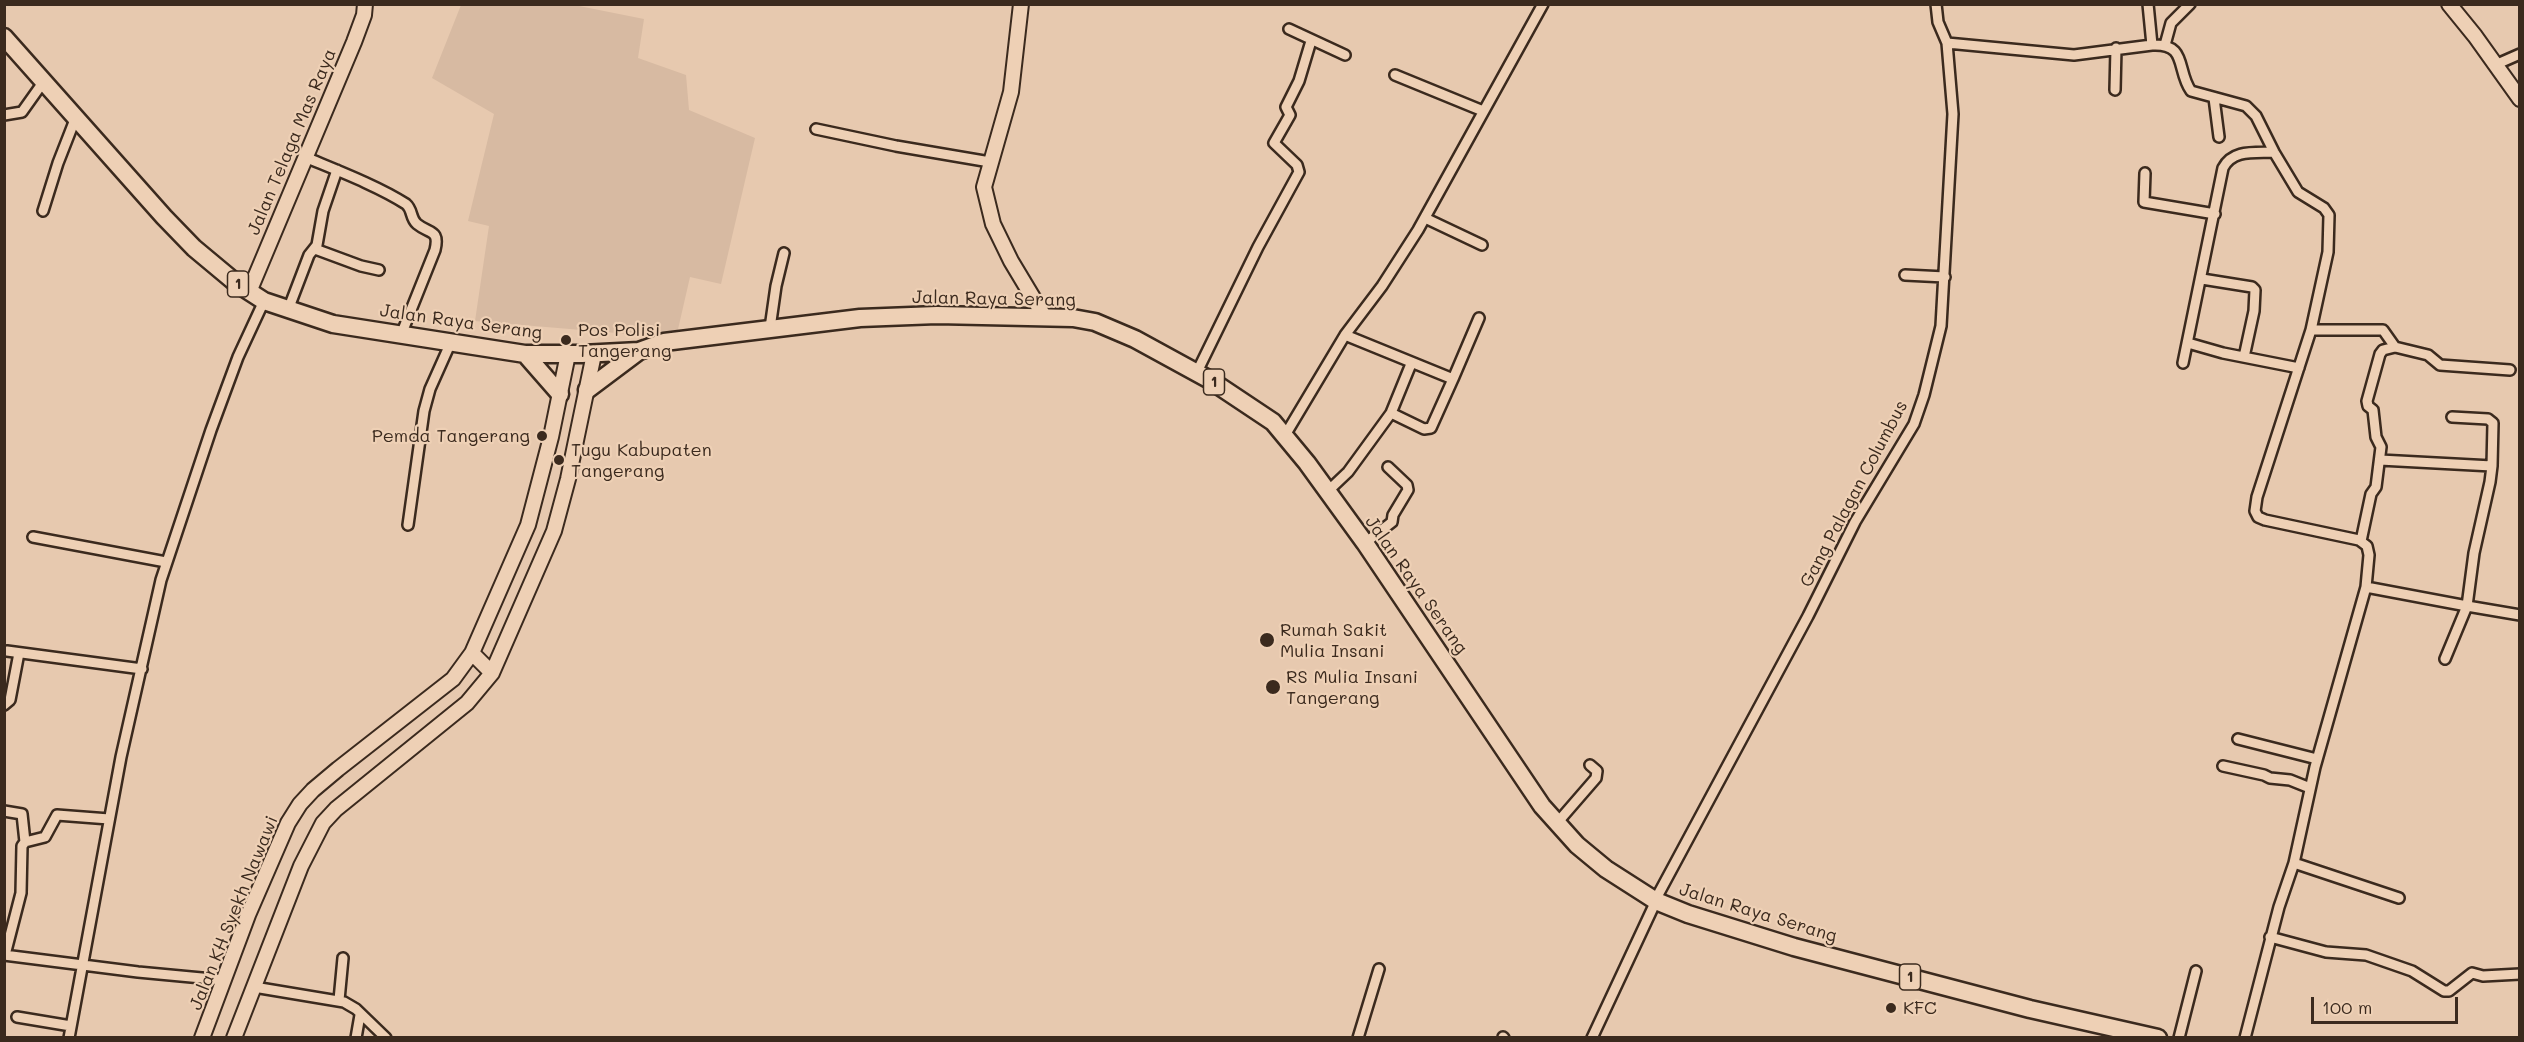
<!DOCTYPE html>
<html>
<head>
<meta charset="utf-8">
<style>
	body { margin:0 }
	#map { position:relative; width:2524px; height:1042px; overflow:hidden; background:#e7c9af; font-family:Mali,sans-serif }
	canvas { display:block }
	.frame { position:absolute; inset:0; border:6px solid #3b2a1e; pointer-events:none }
	.scale { position:absolute; left:2311px; top:997px; width:147px; height:27px; box-sizing:border-box; border:3px solid #3b2a1e; border-top:0; padding-left:8px; font-size:18px; line-height:21px; white-space:nowrap; color:#3b2a1e; -webkit-text-stroke:4px #eed0b5; paint-order:stroke }
</style>
</head>
<body>
<div id="map">
<canvas width="2524" height="1042"></canvas>
<div class="frame"></div>
<div class="scale">100 m</div>
</div>
<script>
const ctx = document.querySelector('canvas').getContext('2d');
ctx.lineJoin = 'round';
function fill(path, color) { ctx.fillStyle = color; ctx.fill(path, 'evenodd'); }
function trace(path, color, width, dash) { ctx.strokeStyle = color; ctx.lineWidth = width; ctx.lineCap = dash ? 'butt' : 'round'; ctx.setLineDash(dash || []); ctx.stroke(path); }
function label(font, color, halo, rows, align = 'center') {
  ctx.font = font + ' Mali,sans-serif'; ctx.lineWidth = 4.5; ctx.setLineDash([]); ctx.textBaseline = 'middle'; ctx.strokeStyle = halo; ctx.fillStyle = color; for (const [text, x, y, turn = 0] of rows) {
    ctx.save(); ctx.translate(x, y); ctx.rotate((+turn || 0) * Math.PI / 180); ctx.textAlign = isNaN(turn) ? turn : align; if (halo) ctx.strokeText(text, 0, 0); ctx.fillText(text, 0, 0); ctx.restore();
  }
}
fill(new Path2D(`
	M 461,5 L 574,5 L 644,19 L 638,58 L 686,75 L 689,110 L 755,138 L 721,284 L 690,277 L 676,338 L 475,321 L 489,226 L 468,221 L 494,114 L 432,78 Z`), '#d7baa2');
const street = new Path2D(`
	M 1289,29 L 1345,55
	M 1947,43 L 2074,55 L 2152,45 L 2148,4
	M 2152,45 C 2188,43 2176,70 2191,91 L 2246,106 L 2256,116 L 2274,152 L 2298,192 L 2324,208 L 2329,215 L 2328,252 L 2311,330 L 2257,497 L 2255,511 L 2258,517 L 2265,520 L 2359,540 L 2367,546 L 2369,555 L 2366,587 L 2315,767 L 2294,863 L 2279,907 L 2245,1038
	M 2165,45 L 2171,23 L 2190,4
	M 2495,65 L 2520,54
	M 1395,75 L 1483,111
	M 2115,90 L 2116,48
	M 2214,98 L 2219,137
	M 4,115 L 22,112 L 44,81
	M 816,129 L 896,146 L 990,162
	M 305,157 C 336,170 378,186 406,204 C 413,210 410,218 417,224 C 429,234 440,229 435,250 L 401,335
	M 2145,173 L 2144,202 L 2215,214
	M 43,211 L 58,163 L 76,117
	M 1425,218 L 1482,245
	M 315,249 L 361,266 L 379,270
	M 1905,275 L 1945,277
	M 2202,279 L 2252,287 L 2255,290 L 2254,311 L 2244,357
	M 288,310 L 309,255 L 317,245 L 323,211 L 337,170
	M 770,328 L 776,286 L 784,253
	M 2311,330 L 2383,330 L 2395,347 L 2428,355 L 2440,365 L 2510,370
	M 1345,335 L 1453,379 L 1479,318
	M 2188,343 L 2223,353 L 2299,368
	M 2183,363 L 2223,168 C 2233,149 2255,153 2274,152
	M 1197,372 L 1258,247 L 1299,172 L 1297,165 L 1274,143 L 1290,115 L 1286,107 L 1299,81 L 1311,41
	M 1391,413 L 1424,429 L 1431,428 L 1453,379
	M 2452,417 L 2488,419 L 2493,423 L 2492,466
	M 1284,437 L 1345,335 L 1382,286 L 1418,230 L 1543,4
	M 2380,460 L 2492,466 L 2490,482 L 2474,553 L 2467,606 L 2520,615
	M 1328,491 L 1348,472 L 1391,413 L 1411,364
	M 408,525 L 424,411 L 430,389 L 451,342
	M 33,537 L 166,562
	M 2361,541 L 2371,494 L 2376,487 L 2381,447 L 2376,437 L 2373,410 L 2368,406 L 2367,401 L 2380,354 L 2383,350 L 2395,347
	M 1365,543 L 1392,522 L 1393,515 L 1408,490 L 1407,485 L 1388,467
	M 2366,587 L 2467,606 L 2445,659
	M 7,651 L 142,669
	M 4,705 L 10,700 L 19,653
	M 2238,739 L 2317,759
	M 2223,766 L 2264,775 L 2270,778 L 2290,780 L 2310,788
	M 4,811 L 22,814 L 25,842
	M 1557,823 L 1596,778 L 1597,771 L 1590,765
	M 2294,863 L 2399,898
	M 1659,893 L 1808,616 L 1855,522 L 1914,424 L 1924,395 L 1941,326 L 1953,114 L 1947,43 L 1938,22 L 1936,4
	M 2270,937 L 2326,952 L 2366,955 L 2412,971 L 2444,991 L 2449,991 L 2472,973 L 2483,976 L 2520,974
	M 4,955 L 138,972 L 223,980
	M 5,955 L 21,893 L 22,846 L 25,842 L 45,837 L 57,815 L 109,819
	M 254,987 L 344,1002 L 356,1009 L 386,1038
	M 339,1000 L 343,958
	M 17,1017 L 71,1026
	M 1503,1037 L 1504,1038
	M 69,1038 L 121,757 L 161,580 L 211,430 L 238,357 L 264,301
	M 356,1038 L 360,1015
	M 1358,1038 L 1379,969
	M 1592,1038 L 1656,901
	M 2179,1038 L 2196,971`);
const secondary = new Path2D(`
	M 1021,4 L 1011,92 L 984,187 L 993,224 L 1011,261 L 1044,316
	M 2449,4 L 2475,36 L 2520,99
	M 249,292 L 354,42 L 364,15 L 365,4
	M 472,653 L 492,673
	M 202,1038 L 248,915 L 288,823 L 300,804 L 313,790 L 338,769 L 453,679 L 472,653 L 528,525 L 551,437 L 568,354
	M 234,1038 L 301,866 L 323,823 L 336,809 L 467,703 L 492,673 L 554,531 L 568,479 L 594,354`);
const highway = new Path2D(`
	M 4,37 L 164,217 L 194,248 L 236,283 L 264,301 L 333,324 L 525,354 L 582,354 L 639,351 L 664,342 L 860,318 L 937,315 L 1073,318 L 1095,322 L 1135,339 L 1210,380 L 1273,422 L 1307,463 L 1365,543 L 1542,806 L 1577,845 L 1606,869 L 1656,901 L 1688,914 L 1794,947 L 2030,1009 L 2158,1038
	M 525,354 L 560,394
	M 587,390 L 639,351`);
trace(street, '#3b2a1e', 14);
trace(secondary, '#3b2a1e', 18);
trace(highway, '#3b2a1e', 21);
trace(street, '#eed0b5', 9);
trace(secondary, '#eed0b5', 14);
trace(highway, '#eed0b5', 16);
for (const [x, y, r, color] of [
	[566,340,6,"#3b2a1e"],
	[542,436,6,"#3b2a1e"],
	[559,460,6,"#3b2a1e"],
	[1267,640,8,"#3b2a1e"],
	[1273,687,8,"#3b2a1e"],
	[1891,1008,6,"#3b2a1e"]
]) { const dot = new Path2D(); dot.arc(x, y, r, 0, 2 * Math.PI); ctx.fillStyle = color; ctx.fill(dot); trace(dot, '#eed0b5', 2); }
for (const [x, y, w] of [
	[238,284,21],
	[1214,382,21],
	[1910,977,21]
]) { const box = new Path2D(); box.roundRect(x - w / 2, y - 13, w, 26, 4.5); ctx.fillStyle = '#eed0b5'; ctx.fill(box); trace(box, '#3b2a1e', 1.5); }
label('bold 16px', '#3b2a1e', null, [
	["1",238,284],
	["1",1214,382],
	["1",1910,977]
]);
label('18px', '#3b2a1e', '#eed0b5', [
	["Jalan Telaga Mas Raya",292,142,-67],
	["Jalan Raya Serang",994,299,1],
	["Jalan Raya Serang",461,322,8],
	["Gang Palagan Columbus",1854,494,-62],
	["Jalan Raya Serang",1416,585,55],
	["Jalan KH Syekh Nawawi",234,913,-68],
	["Jalan Raya Serang",1758,913,17]
]);
label('18px', '#3b2a1e', '#eed0b5', [
	["Pos Polisi",578,330],
	["Tangerang",578,351],
	["Pemda Tangerang",530,436,"right"],
	["Tugu Kabupaten",571,450],
	["Tangerang",571,471],
	["Rumah Sakit",1280,630],
	["Mulia Insani",1280,651],
	["RS Mulia Insani",1286,677],
	["Tangerang",1286,698],
	["KFC",1903,1008]
], 'left');
</script>
</body>
</html>
